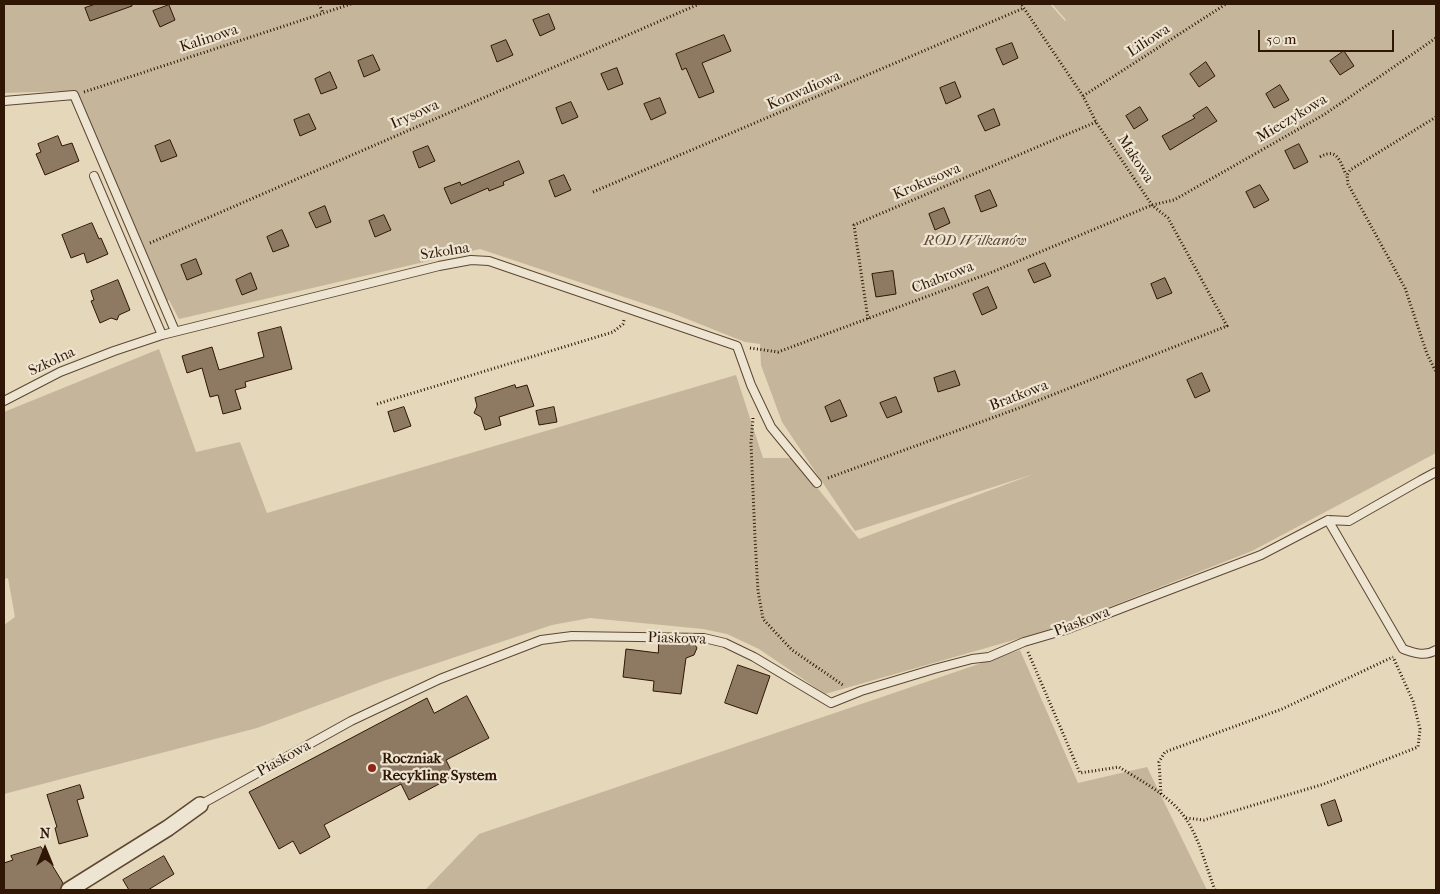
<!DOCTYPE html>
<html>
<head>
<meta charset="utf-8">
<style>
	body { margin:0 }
	#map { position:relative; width:1440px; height:894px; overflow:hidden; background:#e4d7ba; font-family:"IM FELL French Canon",serif }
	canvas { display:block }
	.frame { position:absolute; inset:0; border:5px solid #301604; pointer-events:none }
	.north { position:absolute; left:20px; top:824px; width:50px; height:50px; -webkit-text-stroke:4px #ede5d2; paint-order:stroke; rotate:0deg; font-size:14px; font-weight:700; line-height:20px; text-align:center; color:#301604 }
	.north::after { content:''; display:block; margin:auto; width:18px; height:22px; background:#301604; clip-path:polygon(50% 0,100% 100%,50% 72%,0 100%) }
	.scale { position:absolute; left:1258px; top:30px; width:136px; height:22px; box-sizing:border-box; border:2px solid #301604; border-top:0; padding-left:6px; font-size:15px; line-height:18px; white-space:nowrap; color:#301604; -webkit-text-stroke:4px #ede5d2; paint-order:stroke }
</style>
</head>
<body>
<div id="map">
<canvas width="1440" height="894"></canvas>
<div class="frame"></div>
<div class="north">N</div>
<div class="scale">50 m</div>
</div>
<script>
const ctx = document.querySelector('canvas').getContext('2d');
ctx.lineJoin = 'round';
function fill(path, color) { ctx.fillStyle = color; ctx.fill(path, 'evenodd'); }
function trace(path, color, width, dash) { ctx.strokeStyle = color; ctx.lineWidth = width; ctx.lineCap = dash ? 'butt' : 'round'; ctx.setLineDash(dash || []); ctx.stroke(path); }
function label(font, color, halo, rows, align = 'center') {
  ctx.font = font + ' "IM FELL French Canon",serif'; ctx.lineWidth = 4.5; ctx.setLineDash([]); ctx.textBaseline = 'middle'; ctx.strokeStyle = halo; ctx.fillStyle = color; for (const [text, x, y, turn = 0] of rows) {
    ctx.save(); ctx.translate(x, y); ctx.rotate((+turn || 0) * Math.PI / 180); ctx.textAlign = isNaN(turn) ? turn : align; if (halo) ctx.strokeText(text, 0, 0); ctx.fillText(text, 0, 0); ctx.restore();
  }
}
fill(new Path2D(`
	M 4,4 L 1050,4 L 1065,21 L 1066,20 L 1052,4 L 1436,4 L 1436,453 L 1252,551 L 1056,628 L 825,694 L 759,649 L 727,634 L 703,629 L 590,618 L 552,625 L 386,680 L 257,728 L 4,794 L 4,625 L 15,617 L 8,578 L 4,579 L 4,412 L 159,349 L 196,452 L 240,442 L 267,513 L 736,375 L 763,458 L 793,458 L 859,539 L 1034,474 L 855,531 L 782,422 L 761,365 L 760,344 L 745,342 L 672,313 L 480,249 L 179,319 L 169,300 L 158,305 L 111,188 L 67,91 L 4,93 Z
	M 1020,650 L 1078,783 L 1147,767 L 1207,890 L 425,890 L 479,834 Z`), '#c5b69b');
const building = new Path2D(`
	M 96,4 L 132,4 L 132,6 L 90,21 L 85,8 Z
	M 169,5 L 175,20 L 160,27 L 153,11 Z
	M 549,14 L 555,29 L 540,36 L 533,20 Z
	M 724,35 L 731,51 L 702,63 L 714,92 L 699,98 L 686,68 L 682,70 L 676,54 Z
	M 506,40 L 513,55 L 497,62 L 491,46 Z
	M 1012,43 L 1018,58 L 1003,65 L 996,49 Z
	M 1344,51 L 1354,66 L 1340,75 L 1330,61 Z
	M 373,55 L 380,70 L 364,77 L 358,61 Z
	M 1206,62 L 1215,76 L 1199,87 L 1190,74 Z
	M 617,68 L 623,84 L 608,90 L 601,74 Z
	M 330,72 L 337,88 L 321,94 L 315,79 Z
	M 955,82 L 961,97 L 946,104 L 940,88 Z
	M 1280,85 L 1289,100 L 1274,108 L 1266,94 Z
	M 660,98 L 666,113 L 651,120 L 644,104 Z
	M 571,102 L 578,117 L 562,124 L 556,108 Z
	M 1140,107 L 1148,120 L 1134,129 L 1126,116 Z
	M 1207,107 L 1217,121 L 1170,150 L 1162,136 L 1195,118 L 1193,116 Z
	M 994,109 L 1000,125 L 985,131 L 978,116 Z
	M 309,114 L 316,129 L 300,136 L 294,120 Z
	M 58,136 L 62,146 L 72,143 L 79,161 L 45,175 L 36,154 L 41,152 L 38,144 Z
	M 170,140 L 177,156 L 161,162 L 155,146 Z
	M 1299,144 L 1308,162 L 1294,169 L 1285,151 Z
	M 428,146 L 435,161 L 419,168 L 413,152 Z
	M 519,161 L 524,173 L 503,182 L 504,185 L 489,191 L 488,188 L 451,204 L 444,188 L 460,182 L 461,185 Z
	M 564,175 L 571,190 L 555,197 L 549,181 Z
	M 1260,185 L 1269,200 L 1254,208 L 1246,192 Z
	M 990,190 L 997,206 L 981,212 L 975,196 Z
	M 325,206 L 331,222 L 316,228 L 309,213 Z
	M 944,208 L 950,223 L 935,230 L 929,214 Z
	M 384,215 L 391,230 L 375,237 L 369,221 Z
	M 92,223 L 99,239 L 101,238 L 108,254 L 87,263 L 84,253 L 71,258 L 62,235 Z
	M 282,230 L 289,246 L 273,252 L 267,237 Z
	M 196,259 L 202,274 L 187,280 L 181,265 Z
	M 1045,263 L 1051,276 L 1034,283 L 1028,270 Z
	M 893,271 L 896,294 L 876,297 L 872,274 Z
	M 251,273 L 257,289 L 242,295 L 236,280 Z
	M 1165,278 L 1172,293 L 1157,299 L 1151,284 Z
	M 118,280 L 130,310 L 119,315 L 117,320 L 111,318 L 100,323 L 91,301 L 94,300 L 91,291 Z
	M 988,287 L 997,308 L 982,315 L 973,294 Z
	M 281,327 L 292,369 L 245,382 L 246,387 L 235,390 L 241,409 L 223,414 L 218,395 L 210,397 L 202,368 L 187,373 L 182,356 L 212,347 L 219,370 L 264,357 L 258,333 Z
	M 955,371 L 960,385 L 938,392 L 934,378 Z
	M 1202,373 L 1210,391 L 1195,398 L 1187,380 Z
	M 515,385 L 516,388 L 527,385 L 534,406 L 499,417 L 501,425 L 485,430 L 481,417 L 474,413 L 477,406 L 475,398 Z
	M 896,397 L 902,412 L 887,418 L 880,403 Z
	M 840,400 L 847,416 L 831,422 L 825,407 Z
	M 404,407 L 411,426 L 394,432 L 388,412 Z
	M 554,407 L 557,422 L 539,425 L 536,411 Z
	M 659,643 L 694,643 L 697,648 L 694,655 L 686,658 L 681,694 L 653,691 L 654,681 L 623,677 L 626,649 L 658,653 Z
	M 738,665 L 770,676 L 757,714 L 725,703 Z
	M 467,696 L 489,738 L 446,760 L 454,776 L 409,800 L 401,784 L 324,825 L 330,837 L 300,854 L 293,841 L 279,849 L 249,792 L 427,698 L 434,713 Z
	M 80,785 L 84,798 L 77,800 L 88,836 L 59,844 L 55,828 L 57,827 L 47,795 Z
	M 1335,800 L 1342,821 L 1328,826 L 1321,805 Z
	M 41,847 L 63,883 L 60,890 L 4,890 L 4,863 L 13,860 L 11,856 Z
	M 164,856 L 174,874 L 148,890 L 129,890 L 123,880 Z`);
fill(building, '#8e7a63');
trace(building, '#301604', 1);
const lane = new Path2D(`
	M 4,101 L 74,95 L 175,331
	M 94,176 L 162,335
	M 4,401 L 60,372 L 114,351 L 162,335 L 439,266 L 471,260 L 489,261 L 737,346 L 751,385 L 771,427 L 817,483
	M 1328,520 L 1403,649 C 1415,653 1425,657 1436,650
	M 200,805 L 351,721 L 440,679 L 541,640 L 572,636 L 704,638 L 725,643 L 754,657 L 831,703 L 861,691 L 934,669 L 972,659 L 989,657 L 1024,642 L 1065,630 L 1156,595 L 1261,555 L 1328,520 L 1349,521 L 1421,480 L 1436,472`);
const street = new Path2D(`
	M 69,890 L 168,828 L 200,805`);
trace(lane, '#5d4632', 10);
trace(street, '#5d4632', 18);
trace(new Path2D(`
	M 319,4 L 323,13
	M 84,92 L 351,4
	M 1083,96 L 1226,4
	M 1436,117 L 1350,170 L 1347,175 L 1348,184 L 1405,288 L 1427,354 L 1436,372
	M 1320,157 C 1337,147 1340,161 1346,175
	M 593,192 L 1024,8
	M 150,243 L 699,4
	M 868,319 L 854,225 L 1096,122
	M 750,348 L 778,352 L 990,273 L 1152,205 L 1174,200 L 1325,114 L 1436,38
	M 377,404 L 613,332 L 623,324 L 624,320
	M 753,418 L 751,443 L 755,538 L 758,591 L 763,619 L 792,650 L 843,685
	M 828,478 L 1019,408 L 1227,326 L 1168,218 L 1152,205 L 1096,122 L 1083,96 L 1021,4
	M 1028,652 L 1080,773 L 1119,767 C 1141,781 1171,796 1186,819 C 1200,840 1206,867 1215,890
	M 1161,794 L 1159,762 L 1165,752 L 1282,709 L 1393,657
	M 1186,818 L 1204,820 L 1324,784 L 1418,747 L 1420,729 L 1413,701 L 1393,657`), '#301604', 3, [1, 2.5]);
trace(lane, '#ede5d2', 8);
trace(street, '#ede5d2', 15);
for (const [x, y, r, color] of [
	[372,768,5,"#8f2418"]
]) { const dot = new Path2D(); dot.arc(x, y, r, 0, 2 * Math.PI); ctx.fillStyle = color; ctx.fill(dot); trace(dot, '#ede5d2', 2); }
label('15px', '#301604', '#ede5d2', [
	["Kalinowa",209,39,-18],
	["Liliowa",1149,41,-33],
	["Konwaliowa",804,91,-23],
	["Irysowa",415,115,-24],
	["Mieczykowa",1292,119,-31],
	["Makowa",1135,159,57],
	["Krokusowa",927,182,-23],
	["Szkolna",445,252,-9],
	["Chabrowa",943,278,-21],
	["Szkolna",52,362,-25],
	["Bratkowa",1019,396,-21],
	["Piaskowa",1082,622,-21],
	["Piaskowa",677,639,2],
	["Piaskowa",284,759,-29]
]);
label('italic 15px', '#5d4631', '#ede5d2', [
	["ROD Wilkanów",975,241]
]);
label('bold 15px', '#301604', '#ede5d2', [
	["Roczniak",382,759],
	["Recykling System",382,776]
], 'left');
</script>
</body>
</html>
